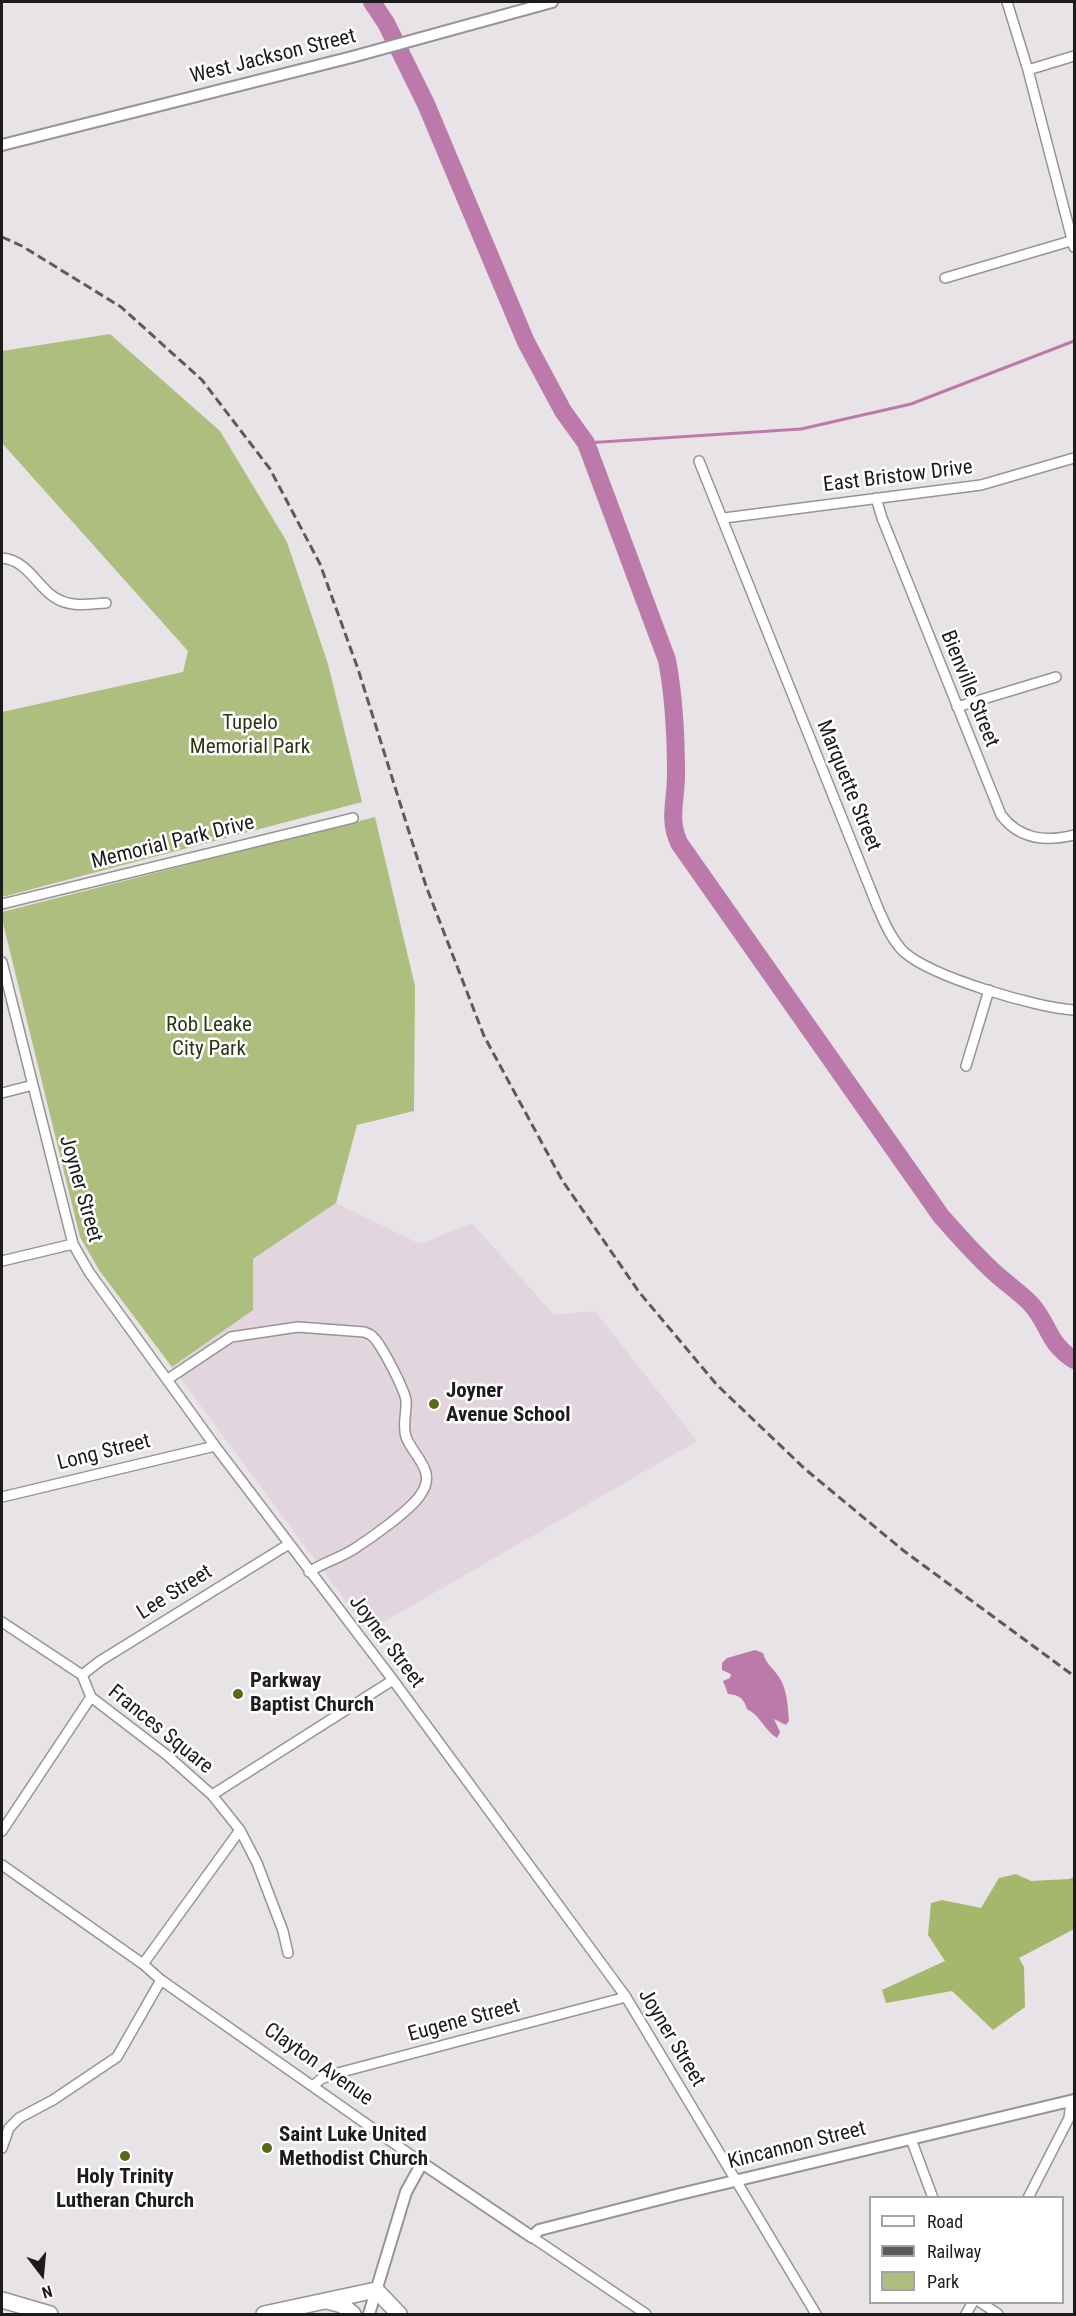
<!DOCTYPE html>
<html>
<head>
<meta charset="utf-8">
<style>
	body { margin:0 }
	#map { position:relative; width:1076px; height:2316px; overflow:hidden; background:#e8e3e7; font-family:"Roboto Condensed",sans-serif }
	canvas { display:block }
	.frame { position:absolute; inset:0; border:3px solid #1d1b1c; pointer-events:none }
	.legend { position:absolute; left:869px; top:2196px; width:195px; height:108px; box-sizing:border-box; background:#fff; border:2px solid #a5a4a4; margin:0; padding:8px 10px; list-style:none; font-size:18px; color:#1d1b1c }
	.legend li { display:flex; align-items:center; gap:12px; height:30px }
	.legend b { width:30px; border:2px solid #a5a4a4 }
	.north { position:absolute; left:12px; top:2244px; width:60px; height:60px; -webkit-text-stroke:4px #fff; paint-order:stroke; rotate:164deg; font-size:16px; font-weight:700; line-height:24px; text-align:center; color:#1d1b1c }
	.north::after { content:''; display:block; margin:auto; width:21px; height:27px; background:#1d1b1c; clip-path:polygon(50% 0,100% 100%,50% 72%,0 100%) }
</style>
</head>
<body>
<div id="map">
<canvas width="1076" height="2316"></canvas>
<div class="frame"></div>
<ul class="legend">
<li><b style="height:8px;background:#fff"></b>Road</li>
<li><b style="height:8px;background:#5d5a5c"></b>Railway</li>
<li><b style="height:16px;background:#adbe7f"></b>Park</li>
</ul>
<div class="north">N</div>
</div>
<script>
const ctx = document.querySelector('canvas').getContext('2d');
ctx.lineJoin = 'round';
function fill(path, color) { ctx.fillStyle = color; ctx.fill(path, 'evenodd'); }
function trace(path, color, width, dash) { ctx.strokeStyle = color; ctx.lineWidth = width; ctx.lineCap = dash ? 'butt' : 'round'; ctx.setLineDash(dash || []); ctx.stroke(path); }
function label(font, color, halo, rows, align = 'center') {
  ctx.font = font + ' "Roboto Condensed",sans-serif'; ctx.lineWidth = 5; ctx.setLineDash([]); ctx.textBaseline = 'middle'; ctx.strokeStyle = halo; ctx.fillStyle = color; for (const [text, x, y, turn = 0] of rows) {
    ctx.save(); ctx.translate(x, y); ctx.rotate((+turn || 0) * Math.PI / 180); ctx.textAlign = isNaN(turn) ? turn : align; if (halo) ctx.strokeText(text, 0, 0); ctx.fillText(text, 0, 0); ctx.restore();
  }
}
fill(new Path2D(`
	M 336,1203 L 420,1244 L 472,1223 L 554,1315 L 595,1311 L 697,1441 L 368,1631 L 172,1367 L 253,1310 L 253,1259 Z`), '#e2d5de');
fill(new Path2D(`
	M 110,334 L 220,431 L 287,542 L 328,664 L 362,802 L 2,897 L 2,712 L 183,672 L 188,651 L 2,443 L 2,351 Z
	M 375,817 L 415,986 L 414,1111 L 357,1125 L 336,1203 L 253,1259 L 253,1310 L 172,1367 L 99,1270 L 80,1237 L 2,919 L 2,912 Z`), '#adbe7f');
fill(new Path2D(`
	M 1016,1874 L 1031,1881 L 1069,1879 L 1074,1877 L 1074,1929 L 1019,1958 L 1024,1967 L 1025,2007 L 993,2030 L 952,1991 L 886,2003 L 882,1990 L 945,1961 L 928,1935 L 931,1903 L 942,1900 L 981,1908 L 999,1878 Z`), '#a4b76a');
fill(new Path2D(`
	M 755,1650 L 763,1653 C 766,1664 773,1668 779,1677 C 787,1688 788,1708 789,1721 L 786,1725 L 774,1719 L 780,1732 L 777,1738 C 764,1730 761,1716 747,1709 C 744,1698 739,1695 728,1694 L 723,1681 L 730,1678 L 731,1674 L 722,1670 L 722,1663 L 727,1658 Z`), '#bc7aab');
trace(new Path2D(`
	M 586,443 L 801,429 L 911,404 L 1074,341`), '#bc7aab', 3);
trace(new Path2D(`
	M 372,2 L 386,23 L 426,104 L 526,342 L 563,411 L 586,443 L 667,660 C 674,697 676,737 676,775 C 676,801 668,819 679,843 L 941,1216 C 958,1235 975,1255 995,1273 C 1006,1283 1019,1292 1030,1303 C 1050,1324 1046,1342 1074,1360`), '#bc7aab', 18);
const minor = new Path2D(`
	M 1007,2 L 1028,70 L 1074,247
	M 1028,70 L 1074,56
	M 945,278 L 1074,240
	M 699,461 L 878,908 C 885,924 892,940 904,952 C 932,977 1037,1008 1074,1010
	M 876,498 L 882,518 L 1001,815 C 1020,840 1046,842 1074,835
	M 724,518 L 981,485 L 1074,458
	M 2,558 C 27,560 37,586 54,597 C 70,608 89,604 106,603
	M 957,707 L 1056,677
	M 2,904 L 353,818
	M 2,962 L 73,1244 L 89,1272 L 215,1446 L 393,1680 L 626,1997 L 816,2314
	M 966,1066 L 989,990
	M 2,1093 L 33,1085
	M 2,1261 L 73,1244
	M 168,1379 L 231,1337 L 298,1327 L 364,1332 C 367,1333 370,1334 372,1336 C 381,1343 404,1389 406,1400 C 407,1413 402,1425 406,1437 C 414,1457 437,1471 421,1494 C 411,1510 371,1538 354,1549 C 340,1558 324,1562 309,1572
	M 2,1497 L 215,1446
	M 2,1622 L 82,1675 L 91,1697 L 168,1756 L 212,1795 L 240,1830 L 257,1863 L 283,1931 L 288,1953
	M 82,1675 L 100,1661 L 289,1544
	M 212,1795 L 393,1680
	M 2,1831 L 91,1697
	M 2,1865 L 143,1964 L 161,1980 L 422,2163
	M 143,1964 L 240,1830
	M 314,2085 L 321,2079 L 334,2074 L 626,1997
	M 911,2139 L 933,2198
	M 2,2148 L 9,2128 L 19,2118 L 53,2100 L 117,2057 L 161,1980
	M 1028,2198 L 1069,2118 L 1071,2101
	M 532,2237 L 646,2314
	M 980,2302 L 998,2314
	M 966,2314 L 973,2302`);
const tertiary = new Path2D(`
	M 2,145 L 352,57 L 552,2
	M 369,2314 L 406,2192 L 422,2163 L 532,2237 L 539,2230 L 680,2194 L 1074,2100`);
const trunk = new Path2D(`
	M 2,2300 L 50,2314
	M 327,2301 L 342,2305 L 353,2314
	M 264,2314 L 376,2290 L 399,2314`);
trace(minor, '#989397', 12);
trace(tertiary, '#989397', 14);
trace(trunk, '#989397', 18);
trace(minor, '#fff', 9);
trace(tertiary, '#fff', 10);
trace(trunk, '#fff', 15);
trace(new Path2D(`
	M 2,237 L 22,246 L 121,307 L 202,380 L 270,469 L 320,564 L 358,669 L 426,886 L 484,1036 L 562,1180 L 639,1292 L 717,1385 L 805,1469 L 904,1551 L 1074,1676`), '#5d5a5c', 3, [9, 4.5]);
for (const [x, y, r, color] of [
	[434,1404,6,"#596a15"],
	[238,1694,6,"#596a15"],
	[267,2148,6,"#596a15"],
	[125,2156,6,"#596a15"]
]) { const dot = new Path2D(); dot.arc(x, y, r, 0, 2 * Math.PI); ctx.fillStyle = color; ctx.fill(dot); trace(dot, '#fff', 2); }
label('21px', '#1d1b1c', '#fff', [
	["West Jackson Street",273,57,-14],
	["East Bristow Drive",898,477,-7],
	["Bienville Street",969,689,68],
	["Marquette Street",848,786,68],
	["Memorial Park Drive",173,843,-14],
	["Joyner Street",80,1189,74],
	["Long Street",104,1453,-14],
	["Lee Street",175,1593,-32],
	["Joyner Street",386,1642,53],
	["Frances Square",160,1730,39],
	["Eugene Street",464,2021,-15],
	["Joyner Street",671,2038,59],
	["Clayton Avenue",318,2065,35],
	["Kincannon Street",797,2146,-14]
]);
label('21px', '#2e3614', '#fff', [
	["Tupelo",250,724],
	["Memorial Park",250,748],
	["Rob Leake",209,1026],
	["City Park",209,1050]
]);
label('bold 21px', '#1d1b1c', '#fff', [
	["Joyner",446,1392],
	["Avenue School",446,1416],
	["Parkway",250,1682],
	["Baptist Church",250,1706],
	["Saint Luke United",279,2136],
	["Methodist Church",279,2160],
	["Holy Trinity",125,2178,"center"],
	["Lutheran Church",125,2202,"center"]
], 'left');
</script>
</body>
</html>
